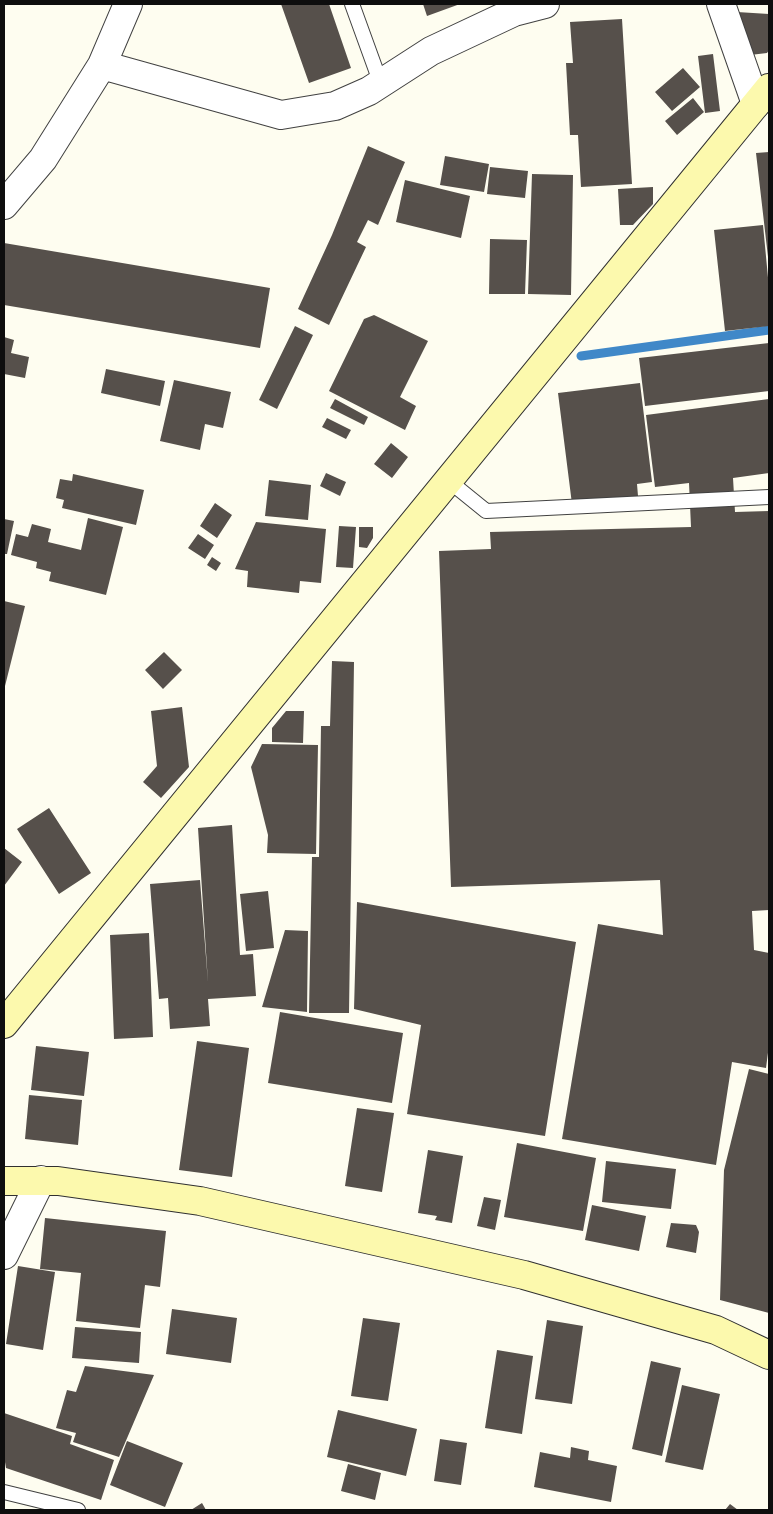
<!DOCTYPE html>
<html>
<head>
<meta charset="utf-8">
<style>
	body { margin:0 }
	#map { position:relative; width:773px; height:1514px; overflow:hidden; background:#fefdf0; font-family:"Noto Serif",serif }
	canvas { display:block }
	.frame { position:absolute; inset:0; border:5px solid #0e0e0e; pointer-events:none }
</style>
</head>
<body>
<div id="map">
<canvas width="773" height="1514"></canvas>
<div class="frame"></div>
</div>
<script>
const ctx = document.querySelector('canvas').getContext('2d');
ctx.lineJoin = 'round';
function trace(path, color, width, dash) { ctx.strokeStyle = color; ctx.lineWidth = width; ctx.lineCap = dash ? 'butt' : 'round'; ctx.setLineDash(dash || []); ctx.stroke(path); }
function fill(path, color) { ctx.fillStyle = color; ctx.fill(path, 'evenodd'); }
trace(new Path2D(`
	M 581,356 L 769,330`), '#4088c8', 9);
fill(new Path2D(`
	M 281,4 L 329,4 L 351,68 L 309,83 Z
	M 423,4 L 460,4 L 427,16 Z
	M 737,12 L 769,14 L 769,50 L 767,53 L 750,55 Z
	M 622,19 L 632,184 L 581,187 L 578,135 L 570,135 L 566,63 L 573,63 L 570,22 Z
	M 713,54 L 720,111 L 705,113 L 698,56 Z
	M 683,68 L 700,87 L 672,111 L 655,92 Z
	M 693,98 L 704,112 L 677,135 L 665,121 Z
	M 368,146 L 405,162 L 378,225 L 368,220 L 357,242 L 366,247 L 329,325 L 298,309 L 332,235 Z
	M 769,152 L 769,256 L 768,257 L 756,153 Z
	M 445,156 L 489,164 L 484,192 L 440,185 Z
	M 490,167 L 528,171 L 525,198 L 487,194 Z
	M 532,174 L 573,175 L 571,295 L 528,294 Z
	M 405,180 L 470,196 L 461,238 L 396,222 Z
	M 653,187 L 653,204 L 633,225 L 620,225 L 618,189 Z
	M 763,225 L 769,288 L 769,326 L 725,331 L 714,230 Z
	M 490,239 L 527,240 L 525,294 L 489,294 Z
	M 4,243 L 270,288 L 260,348 L 4,305 Z
	M 374,315 L 428,341 L 400,397 L 416,406 L 405,430 L 329,391 L 364,319 Z
	M 295,326 L 313,335 L 277,409 L 259,400 Z
	M 4,337 L 14,340 L 11,353 L 29,357 L 25,378 L 4,374 Z
	M 769,343 L 769,391 L 645,406 L 639,358 Z
	M 106,369 L 165,381 L 160,406 L 101,393 Z
	M 174,380 L 231,392 L 223,428 L 205,424 L 200,450 L 160,441 Z
	M 640,383 L 652,482 L 637,484 L 638,496 L 572,504 L 558,393 Z
	M 335,399 L 368,417 L 364,425 L 330,408 Z
	M 769,399 L 769,473 L 733,478 L 735,512 L 769,511 L 769,910 L 752,911 L 754,950 L 769,953 L 769,1045 L 766,1068 L 732,1062 L 716,1165 L 562,1139 L 598,924 L 663,935 L 660,880 L 451,887 L 439,551 L 491,549 L 490,532 L 691,527 L 689,483 L 655,487 L 646,415 Z
	M 327,418 L 351,430 L 346,439 L 322,427 Z
	M 391,443 L 408,457 L 392,478 L 374,464 Z
	M 326,473 L 346,482 L 340,496 L 320,486 Z
	M 73,474 L 144,490 L 136,525 L 62,508 L 64,500 L 56,498 L 60,479 L 72,481 Z
	M 269,480 L 311,485 L 308,520 L 265,516 Z
	M 215,503 L 232,515 L 217,538 L 200,526 Z
	M 88,518 L 123,527 L 106,595 L 49,581 L 51,572 L 36,568 L 37,562 L 11,555 L 16,534 L 28,537 L 32,524 L 51,529 L 48,542 L 81,550 Z
	M 4,519 L 14,521 L 7,554 L 4,554 Z
	M 256,522 L 326,529 L 321,583 L 300,581 L 299,593 L 247,587 L 248,571 L 235,569 Z
	M 339,526 L 356,527 L 353,568 L 336,567 Z
	M 359,527 L 373,527 L 373,538 L 367,548 L 359,547 Z
	M 198,534 L 214,545 L 205,559 L 188,548 Z
	M 212,557 L 221,563 L 216,571 L 207,565 Z
	M 4,601 L 25,606 L 4,690 Z
	M 164,652 L 182,670 L 163,689 L 145,670 Z
	M 332,661 L 354,662 L 349,1013 L 309,1013 L 312,857 L 319,857 L 321,726 L 330,726 Z
	M 182,707 L 189,767 L 161,798 L 143,782 L 157,766 L 151,711 Z
	M 286,711 L 304,711 L 303,743 L 272,742 L 272,728 Z
	M 262,744 L 318,745 L 316,854 L 267,853 L 268,835 L 251,767 Z
	M 49,808 L 91,873 L 59,894 L 17,829 Z
	M 232,825 L 240,955 L 253,954 L 256,996 L 208,999 L 210,1026 L 170,1029 L 168,998 L 159,999 L 150,884 L 200,880 L 208,983 L 198,828 Z
	M 4,848 L 22,862 L 4,886 Z
	M 268,891 L 274,948 L 246,951 L 240,894 Z
	M 357,902 L 576,942 L 545,1136 L 407,1114 L 421,1025 L 354,1009 Z
	M 285,930 L 308,931 L 307,1012 L 262,1007 Z
	M 149,933 L 153,1037 L 114,1039 L 110,935 Z
	M 280,1012 L 403,1033 L 392,1103 L 268,1083 Z
	M 197,1041 L 249,1048 L 232,1177 L 179,1170 Z
	M 36,1046 L 89,1052 L 84,1096 L 31,1090 Z
	M 749,1069 L 769,1074 L 769,1313 L 720,1300 L 724,1170 Z
	M 29,1095 L 82,1100 L 78,1145 L 25,1139 Z
	M 357,1108 L 394,1113 L 382,1192 L 345,1186 Z
	M 517,1143 L 596,1158 L 583,1231 L 504,1217 Z
	M 428,1150 L 463,1156 L 452,1223 L 435,1220 L 437,1216 L 418,1213 Z
	M 606,1161 L 676,1169 L 671,1209 L 602,1202 Z
	M 484,1197 L 501,1200 L 495,1230 L 477,1226 Z
	M 592,1205 L 646,1216 L 639,1251 L 585,1240 Z
	M 45,1218 L 166,1231 L 160,1287 L 145,1285 L 140,1328 L 76,1321 L 81,1273 L 40,1269 Z
	M 671,1223 L 696,1225 L 699,1232 L 696,1253 L 666,1247 Z
	M 18,1266 L 55,1272 L 43,1350 L 6,1344 Z
	M 172,1309 L 237,1318 L 231,1363 L 166,1354 Z
	M 363,1318 L 400,1323 L 388,1401 L 351,1396 Z
	M 547,1320 L 583,1326 L 572,1404 L 535,1399 Z
	M 75,1327 L 141,1332 L 139,1363 L 72,1358 Z
	M 497,1350 L 533,1356 L 522,1434 L 485,1428 Z
	M 651,1361 L 681,1368 L 662,1456 L 632,1449 Z
	M 85,1366 L 154,1375 L 119,1457 L 73,1442 L 76,1433 L 56,1428 L 67,1390 L 76,1392 Z
	M 682,1385 L 720,1394 L 703,1470 L 665,1462 Z
	M 338,1410 L 417,1429 L 406,1476 L 327,1457 Z
	M 4,1413 L 72,1436 L 70,1444 L 114,1460 L 101,1500 L 6,1468 L 4,1456 Z
	M 440,1439 L 467,1443 L 461,1485 L 434,1481 Z
	M 127,1441 L 183,1463 L 165,1507 L 110,1485 Z
	M 571,1447 L 589,1451 L 588,1460 L 617,1466 L 611,1502 L 534,1487 L 540,1452 L 570,1458 Z
	M 348,1464 L 381,1473 L 375,1500 L 341,1491 Z
	M 202,1503 L 206,1510 L 191,1510 Z
	M 730,1504 L 738,1510 L 725,1510 Z`), '#56504b');
const lane = new Path2D(`
	M 352,4 L 381,84
	M 449,481 L 486,511 L 769,497
	M 4,1492 L 78,1510`);
const street = new Path2D(`
	M 128,4 L 102,65 L 281,115 L 335,106 L 369,91 L 431,51 L 514,12 L 545,4
	M 721,4 L 756,104
	M 4,205 L 43,159 L 102,65
	M 4,1255 L 41,1180`);
const secondary = new Path2D(`
	M 4,1024 L 769,88
	M 4,1181 L 58,1181 L 200,1201 L 524,1275 L 716,1330 L 769,1355`);
trace(lane, '#414141', 16);
trace(street, '#414141', 30);
trace(secondary, '#303030', 30);
trace(lane, '#fff', 14);
trace(street, '#fff', 28);
trace(secondary, '#fcf9ad', 28);
</script>
</body>
</html>
